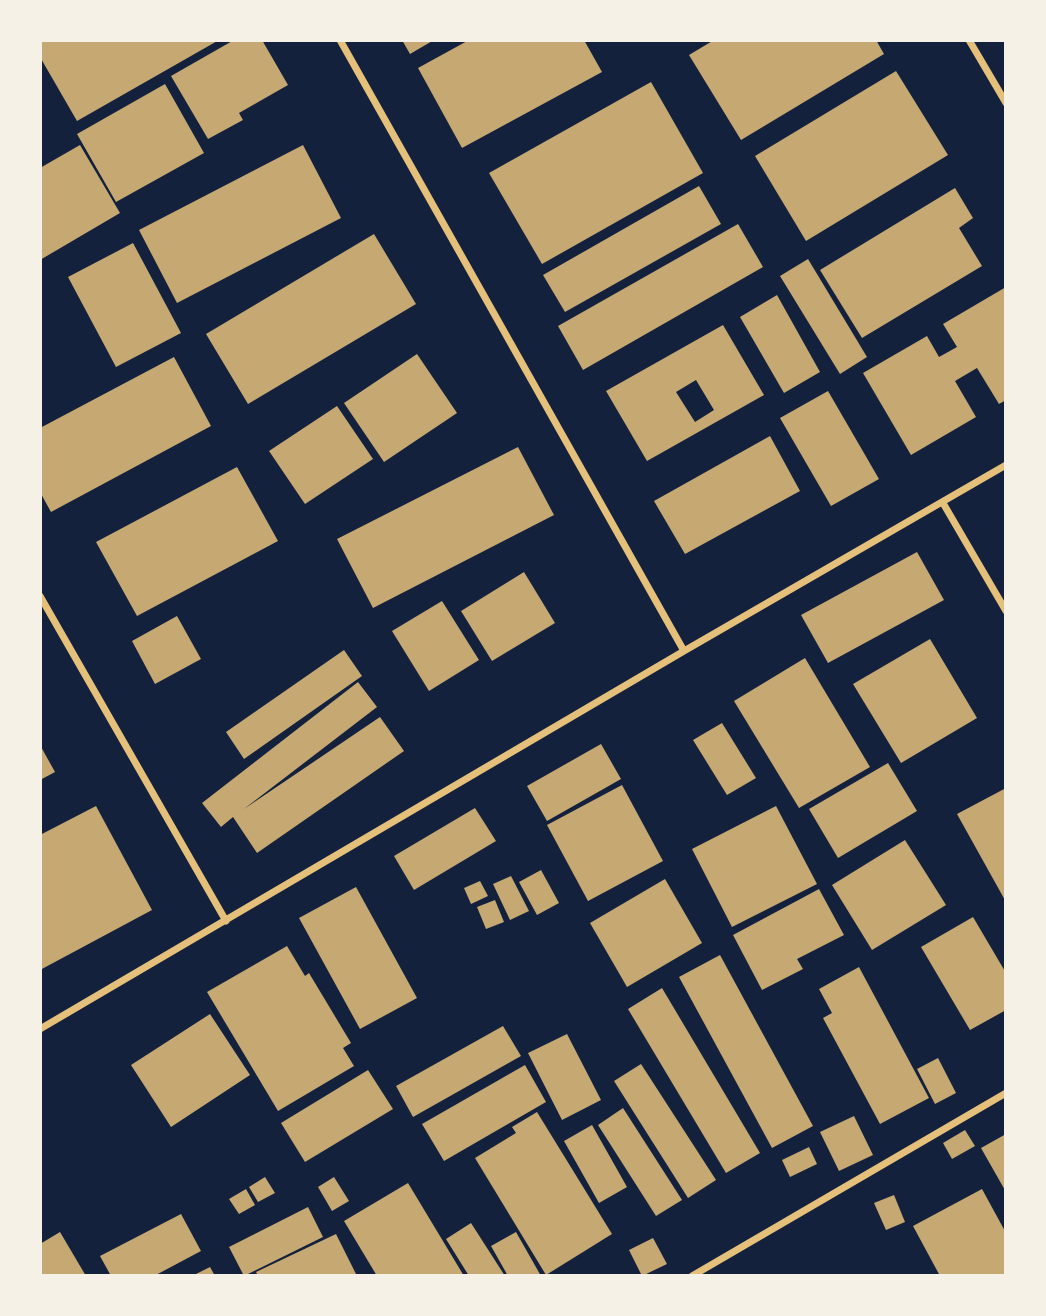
<!DOCTYPE html>
<html>
<head>
<meta charset="utf-8">
<style>
	body { margin:0 }
	#map { position:relative; width:1046px; height:1316px; overflow:hidden; background:#14213d; font-family:Montserrat,sans-serif }
	canvas { display:block }
	.frame { position:absolute; inset:0; border:42px solid #f6f1e7; pointer-events:none }
</style>
</head>
<body>
<div id="map">
<canvas width="1046" height="1316"></canvas>
<div class="frame"></div>
</div>
<script>
const ctx = document.querySelector('canvas').getContext('2d');
ctx.lineJoin = 'round';
function fill(path, color) { ctx.fillStyle = color; ctx.fill(path, 'evenodd'); }
function trace(path, color, width, dash) { ctx.strokeStyle = color; ctx.lineWidth = width; ctx.lineCap = dash ? 'butt' : 'round'; ctx.setLineDash(dash || []); ctx.stroke(path); }
fill(new Path2D(`
	M 40,40 L 219,40 L 77,121 L 40,57 Z
	M 234,40 L 262,40 L 288,85 L 239,113 L 243,120 L 208,139 L 171,76 Z
	M 402,40 L 434,40 L 410,54 Z
	M 469,40 L 584,40 L 602,72 L 462,148 L 418,68 Z
	M 714,40 L 876,40 L 884,54 L 741,140 L 689,55 Z
	M 896,71 L 948,155 L 806,241 L 755,156 Z
	M 651,82 L 703,173 L 542,264 L 489,173 Z
	M 165,84 L 204,153 L 116,202 L 77,134 Z
	M 80,145 L 120,213 L 40,260 L 40,168 Z
	M 303,145 L 341,218 L 177,303 L 139,230 Z
	M 699,186 L 721,224 L 565,312 L 543,275 Z
	M 955,188 L 973,218 L 959,228 L 982,266 L 862,338 L 820,270 Z
	M 738,224 L 763,267 L 583,370 L 558,326 Z
	M 374,234 L 416,304 L 248,404 L 206,334 Z
	M 133,243 L 181,333 L 116,367 L 68,277 Z
	M 808,259 L 867,357 L 840,374 L 780,276 Z
	M 1006,287 L 1006,400 L 999,404 L 977,368 L 955,381 L 976,417 L 911,455 L 863,373 L 927,336 L 939,357 L 957,347 L 943,324 Z
	M 777,295 L 820,372 L 784,393 L 740,317 Z
	M 723,325 L 764,395 L 647,461 L 606,391 ZM 696,380 L 714,410 L 695,422 L 676,392 Z
	M 417,354 L 457,413 L 384,462 L 344,403 Z
	M 174,357 L 211,426 L 51,512 L 40,492 L 40,428 Z
	M 828,391 L 879,479 L 831,506 L 780,418 Z
	M 337,406 L 373,459 L 305,504 L 269,451 Z
	M 770,436 L 800,491 L 685,554 L 654,501 Z
	M 518,447 L 554,515 L 373,608 L 337,539 Z
	M 237,467 L 278,541 L 137,616 L 96,542 Z
	M 917,552 L 944,600 L 828,663 L 801,615 Z
	M 524,572 L 555,623 L 492,661 L 461,611 Z
	M 442,601 L 479,660 L 429,691 L 392,631 Z
	M 177,616 L 201,659 L 155,684 L 132,641 Z
	M 930,639 L 977,718 L 901,763 L 853,684 Z
	M 344,650 L 362,676 L 244,759 L 226,732 Z
	M 805,658 L 870,767 L 799,808 L 734,701 Z
	M 358,682 L 377,707 L 244,809 L 380,717 L 404,751 L 257,853 L 233,817 L 221,827 L 202,803 Z
	M 722,723 L 756,778 L 727,795 L 693,740 Z
	M 601,744 L 621,779 L 547,821 L 527,786 Z
	M 40,745 L 55,772 L 40,780 Z
	M 888,763 L 917,811 L 838,858 L 809,809 Z
	M 622,785 L 663,861 L 588,901 L 547,825 Z
	M 1006,788 L 1006,902 L 957,814 Z
	M 96,806 L 152,910 L 40,970 L 40,835 Z
	M 776,806 L 817,884 L 732,927 L 692,849 Z
	M 475,808 L 496,841 L 414,890 L 394,856 Z
	M 905,840 L 946,905 L 872,950 L 832,885 Z
	M 541,870 L 559,903 L 537,915 L 519,882 Z
	M 511,876 L 529,911 L 510,920 L 493,884 Z
	M 665,879 L 702,943 L 627,987 L 590,923 Z
	M 480,881 L 488,896 L 471,904 L 464,888 Z
	M 356,887 L 417,998 L 360,1029 L 299,918 Z
	M 819,889 L 844,935 L 797,959 L 803,969 L 762,990 L 733,935 Z
	M 495,900 L 504,922 L 486,929 L 477,907 Z
	M 973,917 L 1006,973 L 1006,1010 L 970,1030 L 921,947 Z
	M 287,946 L 305,976 L 309,973 L 351,1043 L 343,1048 L 354,1066 L 278,1111 L 207,992 Z
	M 720,955 L 813,1126 L 772,1148 L 679,977 Z
	M 859,967 L 929,1098 L 880,1124 L 823,1018 L 832,1013 L 819,989 Z
	M 662,988 L 760,1153 L 726,1173 L 628,1009 Z
	M 210,1014 L 250,1075 L 171,1127 L 131,1065 Z
	M 503,1026 L 521,1056 L 413,1117 L 396,1086 Z
	M 567,1034 L 601,1100 L 562,1120 L 528,1053 Z
	M 938,1058 L 956,1093 L 935,1104 L 917,1069 Z
	M 641,1064 L 716,1180 L 688,1198 L 614,1081 Z
	M 525,1065 L 546,1102 L 444,1161 L 422,1124 Z
	M 368,1070 L 393,1109 L 305,1162 L 281,1123 Z
	M 623,1108 L 682,1200 L 656,1216 L 598,1125 Z
	M 537,1112 L 612,1234 L 546,1275 L 475,1158 L 516,1133 L 512,1127 Z
	M 854,1116 L 873,1155 L 839,1171 L 820,1132 Z
	M 592,1125 L 627,1187 L 599,1203 L 564,1141 Z
	M 965,1130 L 975,1146 L 952,1159 L 943,1143 Z
	M 1006,1134 L 1006,1192 L 981,1148 Z
	M 809,1147 L 817,1164 L 790,1177 L 782,1160 Z
	M 265,1177 L 275,1193 L 258,1202 L 249,1187 Z
	M 334,1177 L 349,1201 L 332,1211 L 318,1187 Z
	M 408,1183 L 464,1276 L 377,1276 L 344,1221 Z
	M 246,1189 L 255,1205 L 239,1214 L 229,1199 Z
	M 982,1189 L 1006,1233 L 1006,1276 L 940,1276 L 913,1226 Z
	M 894,1195 L 905,1222 L 886,1230 L 874,1203 Z
	M 308,1207 L 323,1237 L 244,1276 L 229,1247 Z
	M 181,1214 L 201,1251 L 154,1276 L 111,1276 L 100,1256 Z
	M 471,1223 L 505,1276 L 469,1276 L 446,1239 Z
	M 60,1232 L 86,1276 L 40,1276 L 40,1244 Z
	M 516,1232 L 541,1276 L 508,1276 L 491,1246 Z
	M 336,1234 L 357,1276 L 258,1276 L 256,1272 Z
	M 653,1238 L 667,1264 L 642,1276 L 629,1250 Z
	M 210,1267 L 215,1276 L 192,1276 Z`), '#c6a872');
trace(new Path2D(`
	M 340,40 L 684,651
	M 969,40 L 1006,103
	M 943,503 L 1006,611
	M 40,596 L 226,921
	M 40,1029 L 684,651 L 1006,465
	M 692,1276 L 1006,1093`), '#e5c07b', 7);
</script>
</body>
</html>
